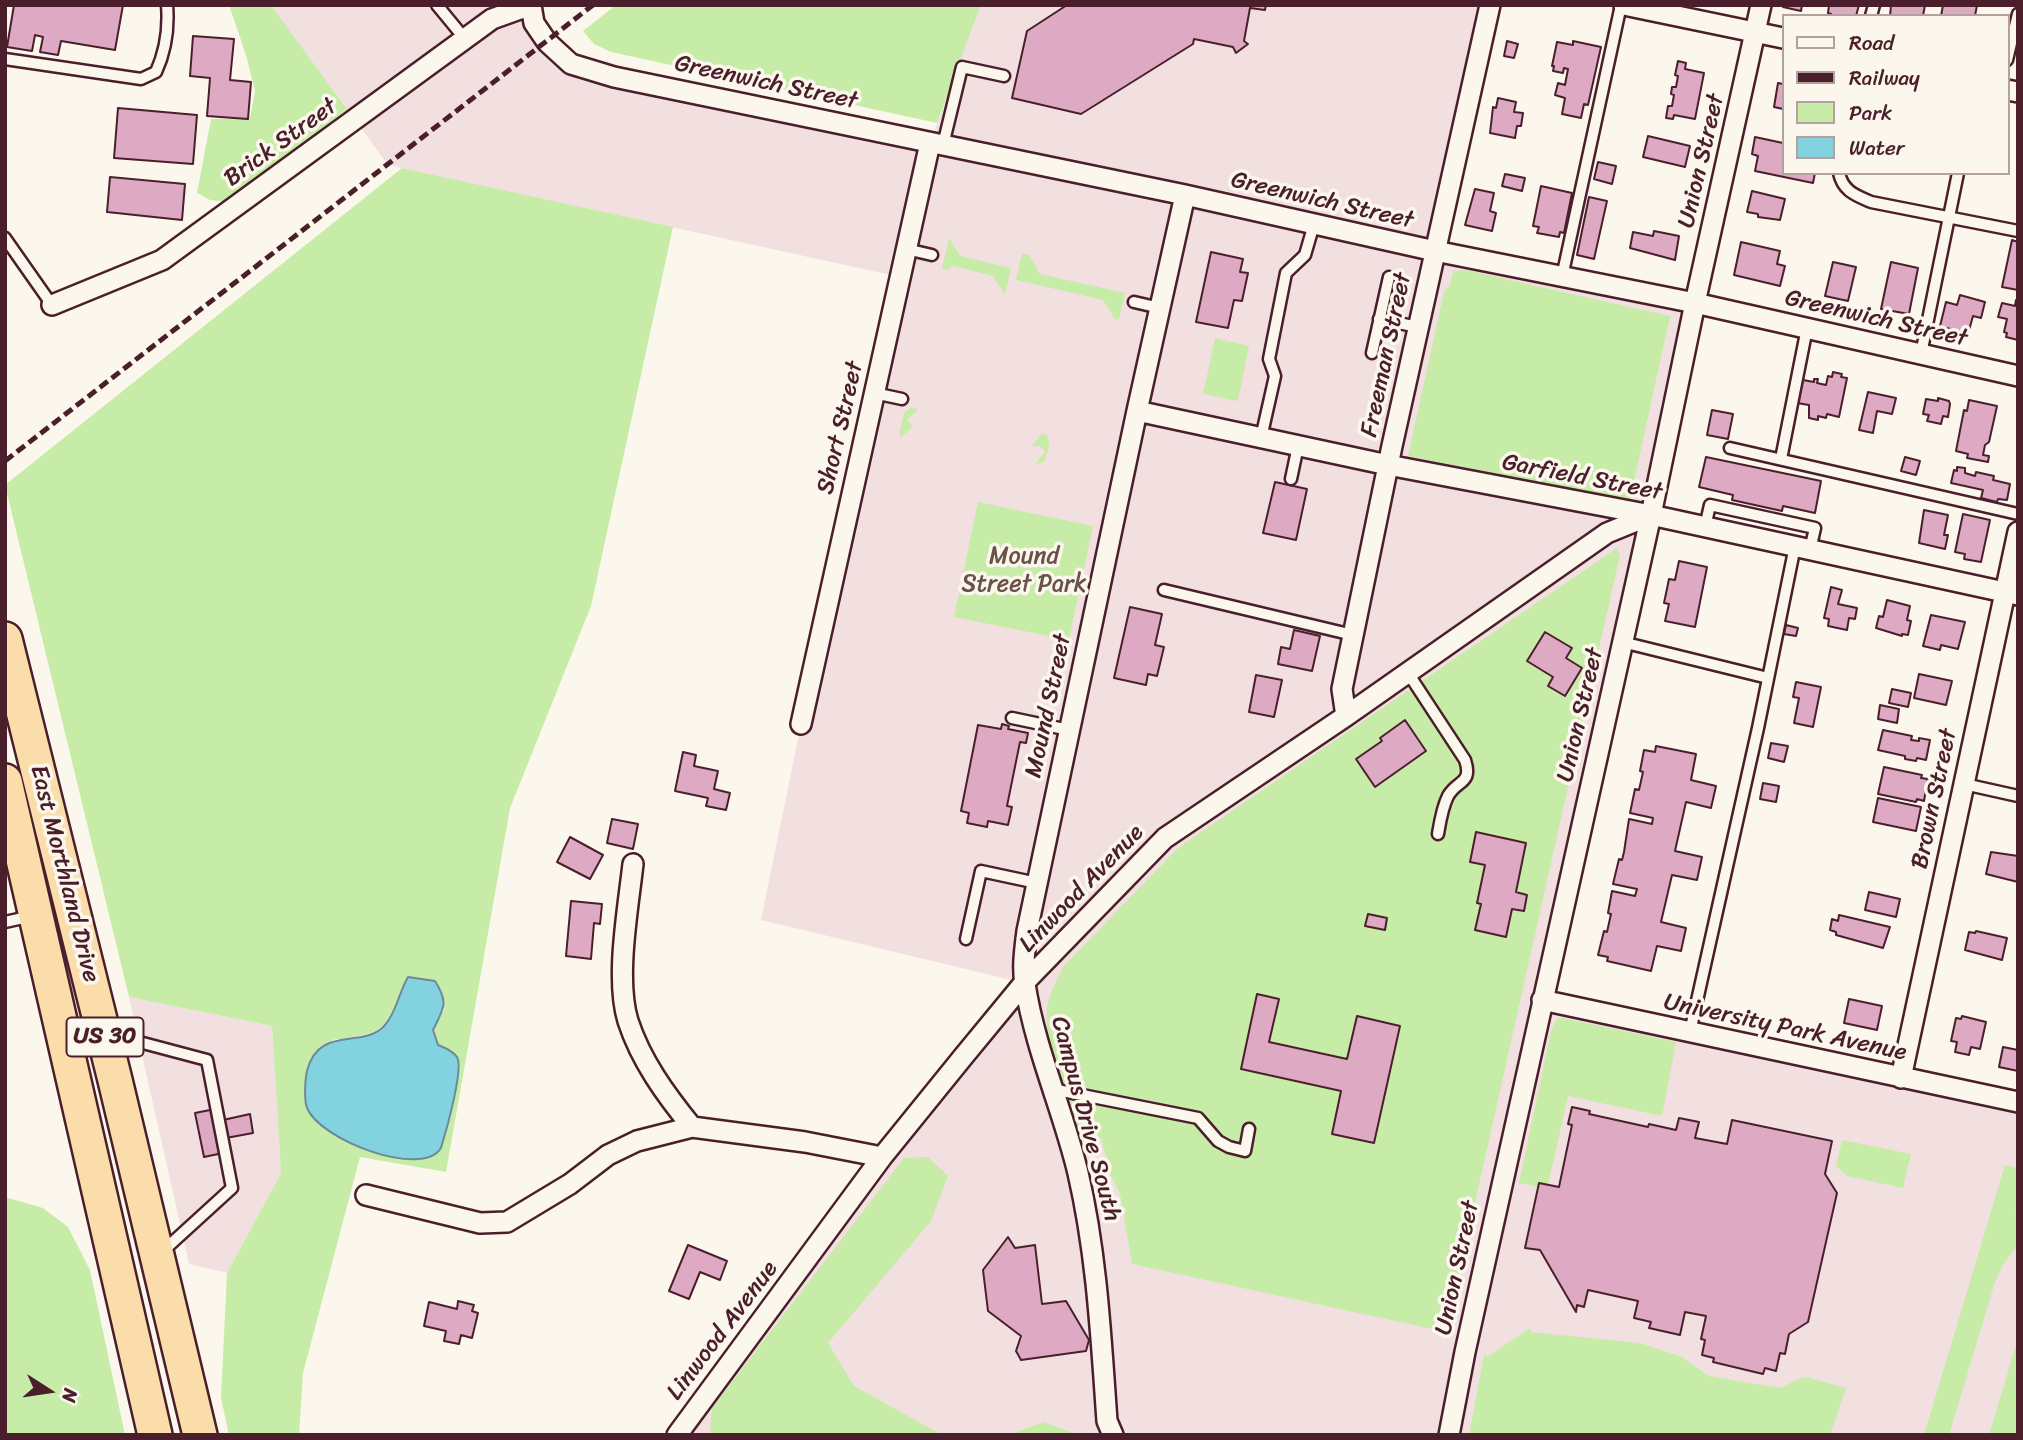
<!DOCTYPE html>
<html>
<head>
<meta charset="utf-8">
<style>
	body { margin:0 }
	#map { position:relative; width:2023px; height:1440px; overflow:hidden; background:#fbf7ec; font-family:Sriracha,sans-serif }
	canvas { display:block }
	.frame { position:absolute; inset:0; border:7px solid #4a1f2b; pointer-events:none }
	.legend { position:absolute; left:1782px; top:14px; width:228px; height:161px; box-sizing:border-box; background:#fbf7ec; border:2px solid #b4a19f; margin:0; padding:9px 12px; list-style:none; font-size:21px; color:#4a1f2b }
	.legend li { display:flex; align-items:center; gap:14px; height:35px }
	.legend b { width:35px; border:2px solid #b4a19f }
	.north { position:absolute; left:14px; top:1356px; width:70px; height:70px; -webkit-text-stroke:5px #fbf7ec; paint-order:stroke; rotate:102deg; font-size:19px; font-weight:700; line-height:28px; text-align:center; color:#4a1f2b }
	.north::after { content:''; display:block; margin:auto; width:24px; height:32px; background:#4a1f2b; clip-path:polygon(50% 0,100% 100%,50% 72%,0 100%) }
</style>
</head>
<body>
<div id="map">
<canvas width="2023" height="1440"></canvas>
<div class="frame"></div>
<ul class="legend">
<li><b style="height:9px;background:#fbf7ec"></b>Road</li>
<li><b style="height:9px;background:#4a1f2b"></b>Railway</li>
<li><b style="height:19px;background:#c6eca7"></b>Park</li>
<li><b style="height:19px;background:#83d2df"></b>Water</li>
</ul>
<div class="north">N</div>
</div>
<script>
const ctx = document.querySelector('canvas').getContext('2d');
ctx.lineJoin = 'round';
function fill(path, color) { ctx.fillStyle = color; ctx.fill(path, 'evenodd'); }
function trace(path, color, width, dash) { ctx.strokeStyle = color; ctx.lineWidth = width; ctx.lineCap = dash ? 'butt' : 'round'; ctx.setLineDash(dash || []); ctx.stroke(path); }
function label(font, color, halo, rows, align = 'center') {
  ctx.font = font + ' Sriracha,sans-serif'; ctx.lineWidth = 7; ctx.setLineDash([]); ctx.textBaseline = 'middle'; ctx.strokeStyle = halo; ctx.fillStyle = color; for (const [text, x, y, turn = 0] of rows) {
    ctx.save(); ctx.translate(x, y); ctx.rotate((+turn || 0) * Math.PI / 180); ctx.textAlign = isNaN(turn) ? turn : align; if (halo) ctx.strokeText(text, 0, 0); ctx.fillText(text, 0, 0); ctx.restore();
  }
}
fill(new Path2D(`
	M 271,5 L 531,5 L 571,64 L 930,142 L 981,5 L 1490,5 L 1435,251 L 1695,303 L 1543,1000 L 2018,1102 L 2018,1435 L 677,1435 L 1024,983 L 761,920 L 801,724 L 900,277 L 388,165 Z
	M 129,997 L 272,1026 L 281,1173 L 227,1273 L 189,1264 Z`), '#f2e0e0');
fill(new Path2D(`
	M 229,5 L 271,5 L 347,109 L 227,202 L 210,200 L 197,193 L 211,119 L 250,118 L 255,91 L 246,55 Z
	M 616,5 L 981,5 L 937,123 L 611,52 L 594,44 L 583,31 Z
	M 402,168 L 673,227 L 591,606 L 510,808 L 446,1172 L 360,1157 L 303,1373 L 299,1435 L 229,1435 L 221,1398 L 227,1273 L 281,1173 L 272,1026 L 129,997 L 5,485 ZM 402,987 L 445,1008 L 433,1030 L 438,1045 L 451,1050 L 456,1092 L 444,1138 L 332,1040 C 382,1033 383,1035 402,987 Z
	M 949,238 L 960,256 L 1011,268 L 1005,295 L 993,276 L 953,266 L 947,270 L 942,269 Z
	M 1022,253 L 1029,255 L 1040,274 L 1125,293 L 1119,319 L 1115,319 L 1103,300 L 1016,280 Z
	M 1465,270 L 1670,316 L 1630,500 L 1408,456 L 1444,292 L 1450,285 L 1453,271 Z
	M 1215,338 L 1249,346 L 1238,401 L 1203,394 Z
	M 910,408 L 918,409 L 907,420 L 913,426 L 901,437 L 899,434 L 904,413 Z
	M 1042,433 L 1047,435 C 1051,443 1048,456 1042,463 L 1035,464 L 1045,452 L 1040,446 L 1032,446 Z
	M 978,502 L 1093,526 L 1069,640 L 954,617 Z
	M 1617,548 L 1620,555 L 1446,1332 L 1132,1264 L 1120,1194 L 1111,1175 L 1101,1138 L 1081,1141 C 1071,1109 1043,1039 1047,1008 C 1049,994 1057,980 1063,967 L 1179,847 Z
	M 1563,1018 L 1676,1042 L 1662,1116 L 1568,1096 L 1548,1185 L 1539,1183 L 1538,1187 L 1519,1183 L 1551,1031 L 1557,1019 Z
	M 1842,1140 L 1911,1154 L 1903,1188 L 1847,1176 L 1836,1166 Z
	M 928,1157 L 948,1176 L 931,1221 L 828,1343 L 854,1386 L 942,1435 L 714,1435 L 710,1431 L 712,1408 L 904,1158 Z
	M 2005,1165 L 2018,1168 L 2018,1206 L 2015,1214 L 2018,1213 L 2018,1245 L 2003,1265 L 1995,1282 L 1949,1435 L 1924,1435 Z
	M 5,1197 L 43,1208 L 68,1227 L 90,1270 L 125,1435 L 5,1435 Z
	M 1530,1328 L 1531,1332 L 1640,1343 L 1682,1357 L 1709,1376 L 1781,1388 L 1798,1379 L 1806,1377 L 1846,1388 L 1830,1435 L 1469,1435 L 1484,1355 L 1488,1356 Z
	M 2018,1338 L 2018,1435 L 1989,1435 Z
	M 1044,1422 L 1078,1435 L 1008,1435 Z`), '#c6eca7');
const water = new Path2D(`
	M 408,977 L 435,981 C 449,1003 444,1008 433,1030 L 438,1045 C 445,1048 452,1050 457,1057 C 464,1068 446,1132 441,1148 C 422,1179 320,1140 307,1108 C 304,1101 305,1079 307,1071 C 318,1027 358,1047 381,1029 C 395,1017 399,992 408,977 Z`);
fill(water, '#83d2df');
trace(water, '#6c8a97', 2);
const building = new Path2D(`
	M 14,5 L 123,5 L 115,50 L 61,41 L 58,55 L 40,52 L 43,37 L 35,35 L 32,51 L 7,47 Z
	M 1067,5 L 1266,5 L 1265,10 L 1250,8 L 1244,41 L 1248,44 L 1236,53 L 1233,47 L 1194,39 L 1193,44 L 1081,114 L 1012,98 L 1027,31 Z
	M 1783,5 L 1802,5 L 1801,11 L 1783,7 Z
	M 1829,5 L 1859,5 L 1856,16 L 1831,16 L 1831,14 L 1828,13 Z
	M 1891,5 L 1925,5 L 1923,16 L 1890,16 Z
	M 1943,5 L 1977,5 L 1975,16 L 1941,16 Z
	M 193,36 L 234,39 L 230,80 L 251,82 L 248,119 L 207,116 L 210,78 L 190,76 Z
	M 1507,41 L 1518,44 L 1514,58 L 1504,56 Z
	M 1573,41 L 1601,47 L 1588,105 L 1584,104 L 1581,118 L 1562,114 L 1565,98 L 1555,95 L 1558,83 L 1565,85 L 1568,69 L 1564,68 L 1563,73 L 1553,71 L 1554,66 L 1552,66 L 1557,42 L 1573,45 Z
	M 1678,61 L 1686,63 L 1685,69 L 1704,73 L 1695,119 L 1674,115 L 1673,119 L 1666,118 L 1668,106 L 1672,106 L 1674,95 L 1671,94 L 1672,87 L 1676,87 L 1678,76 L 1675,75 Z
	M 1778,83 L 1783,84 L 1783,109 L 1774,107 Z
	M 1498,98 L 1516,102 L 1514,112 L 1523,113 L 1521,126 L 1517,126 L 1515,138 L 1490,133 L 1493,107 L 1496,108 Z
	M 118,108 L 197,115 L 193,164 L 114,158 Z
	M 1648,136 L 1690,146 L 1685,167 L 1643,157 Z
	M 1755,137 L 1783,143 L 1783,173 L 1815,173 L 1813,183 L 1755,171 L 1758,156 L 1752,154 Z
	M 1598,162 L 1616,166 L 1612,184 L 1594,179 Z
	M 1505,174 L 1525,178 L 1522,191 L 1502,186 Z
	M 110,177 L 185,184 L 182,220 L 107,212 Z
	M 1541,186 L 1572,193 L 1564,233 L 1560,232 L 1559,237 L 1537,233 L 1539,227 L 1533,226 Z
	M 1475,189 L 1494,193 L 1490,211 L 1496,213 L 1492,231 L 1465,225 Z
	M 1752,191 L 1785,199 L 1780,220 L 1758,217 L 1758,214 L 1747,212 Z
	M 1589,197 L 1607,201 L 1594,259 L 1577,255 Z
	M 1654,231 L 1679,236 L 1675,260 L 1630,248 L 1633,232 L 1653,236 Z
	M 2012,240 L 2018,242 L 2018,290 L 2002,287 Z
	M 1741,242 L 1780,251 L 1777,264 L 1785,266 L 1780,286 L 1734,275 Z
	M 1211,252 L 1243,259 L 1240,272 L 1248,273 L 1242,301 L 1234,300 L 1228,328 L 1196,322 Z
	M 1833,262 L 1856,267 L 1848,301 L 1825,296 Z
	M 1891,262 L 1918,268 L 1909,314 L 1881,309 Z
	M 1960,295 L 1985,302 L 1981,318 L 1973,316 L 1968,334 L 1940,326 L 1946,302 L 1957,305 Z
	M 2016,300 L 2018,300 L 2018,340 L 2006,337 L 2007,333 L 2004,332 L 2007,319 L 1998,317 L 2002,303 L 2015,306 Z
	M 1833,372 L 1842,374 L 1841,377 L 1847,378 L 1839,417 L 1827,414 L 1826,418 L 1818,416 L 1818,420 L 1809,418 L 1809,405 L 1797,403 L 1803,380 L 1814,382 L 1814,379 L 1818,379 L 1817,383 L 1826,385 L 1828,376 L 1832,377 Z
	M 1868,392 L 1896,398 L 1892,414 L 1877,411 L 1873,433 L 1859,430 Z
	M 1938,398 L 1949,401 L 1950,404 L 1948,417 L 1943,416 L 1941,424 L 1927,421 L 1929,415 L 1923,414 L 1926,399 L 1938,401 Z
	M 1969,400 L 1997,406 L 1989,442 L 1985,445 L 1983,455 L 1989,456 L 1988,462 L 1967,458 L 1968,454 L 1956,451 L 1964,410 L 1967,411 Z
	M 1712,410 L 1733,414 L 1728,439 L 1707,435 Z
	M 1706,457 L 1821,481 L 1815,513 L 1783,506 L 1782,511 L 1732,500 L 1733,495 L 1699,487 Z
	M 1905,457 L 1920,461 L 1916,475 L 1901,471 Z
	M 1957,467 L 1965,468 L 1965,473 L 1975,476 L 1976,472 L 1994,476 L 1993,480 L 2010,484 L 2007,500 L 1998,499 L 1997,502 L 1981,498 L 1983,490 L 1951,483 L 1954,470 L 1957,471 Z
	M 1275,482 L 1307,489 L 1296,540 L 1263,533 Z
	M 1924,510 L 1948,515 L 1944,535 L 1948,535 L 1945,549 L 1919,543 Z
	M 1963,514 L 1990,520 L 1981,562 L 1964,559 L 1965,554 L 1955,552 Z
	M 1679,561 L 1707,567 L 1695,627 L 1665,621 L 1669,604 L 1664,603 L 1669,579 L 1675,580 Z
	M 1831,587 L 1842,590 L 1838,604 L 1857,608 L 1855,619 L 1849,618 L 1847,630 L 1828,626 L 1829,619 L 1824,618 Z
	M 1887,600 L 1910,606 L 1907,620 L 1911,621 L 1908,635 L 1902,634 L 1902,636 L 1876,628 L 1879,616 L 1883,617 Z
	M 1130,607 L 1162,614 L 1155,645 L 1164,647 L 1157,676 L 1148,674 L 1146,685 L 1114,678 Z
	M 1931,615 L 1965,622 L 1958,649 L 1941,645 L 1940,650 L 1923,646 Z
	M 1786,625 L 1798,628 L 1796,636 L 1784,634 Z
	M 1294,630 L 1320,636 L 1312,671 L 1278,664 L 1281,647 L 1290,649 Z
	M 1545,632 L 1572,648 L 1566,658 L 1582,668 L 1565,696 L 1548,686 L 1553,677 L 1527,661 Z
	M 1919,674 L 1952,681 L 1946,705 L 1914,698 Z
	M 1256,675 L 1282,680 L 1274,717 L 1249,712 Z
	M 1796,682 L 1821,687 L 1813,727 L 1794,723 L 1799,698 L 1793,697 Z
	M 1892,689 L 1911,693 L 1908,707 L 1889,703 Z
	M 1880,705 L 1899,709 L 1897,723 L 1878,719 Z
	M 1405,720 L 1426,751 L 1375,787 L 1356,759 L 1382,741 L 1380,738 Z
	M 1002,724 L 1009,726 L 1008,729 L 1028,733 L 1026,743 L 1020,742 L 1007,806 L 1012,807 L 1008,825 L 988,821 L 987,827 L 967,823 L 969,813 L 961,811 L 978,725 L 1001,729 Z
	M 1883,730 L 1912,736 L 1911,740 L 1919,741 L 1919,738 L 1930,740 L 1926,760 L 1917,758 L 1916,761 L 1905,759 L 1905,756 L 1878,750 Z
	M 1771,743 L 1788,746 L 1784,762 L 1768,758 Z
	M 1656,746 L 1696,754 L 1691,780 L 1716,786 L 1711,808 L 1686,802 L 1675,851 L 1702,857 L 1697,880 L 1672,875 L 1661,922 L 1686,928 L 1681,951 L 1657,946 L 1651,971 L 1607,961 L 1608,957 L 1598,955 L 1604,931 L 1607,932 L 1611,914 L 1608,913 L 1612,891 L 1635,896 L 1637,889 L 1613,884 L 1619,859 L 1622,860 L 1624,852 L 1629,819 L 1652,824 L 1653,818 L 1630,813 L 1635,789 L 1639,790 L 1643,772 L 1640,771 L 1644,750 L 1655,752 Z
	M 683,752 L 696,755 L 694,766 L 718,771 L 714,789 L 730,793 L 726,810 L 706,806 L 708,798 L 675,791 Z
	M 1884,767 L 1922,775 L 1921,778 L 1928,779 L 1924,801 L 1917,799 L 1916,802 L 1878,794 Z
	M 1763,783 L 1779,786 L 1776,802 L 1760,799 Z
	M 1878,798 L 1921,807 L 1916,831 L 1873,822 Z
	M 612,819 L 638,824 L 633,849 L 607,843 Z
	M 1476,832 L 1526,843 L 1516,892 L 1527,895 L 1525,906 L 1524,911 L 1512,909 L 1506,937 L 1475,930 L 1481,904 L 1477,903 L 1485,865 L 1470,862 Z
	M 570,837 L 603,855 L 590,879 L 557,862 Z
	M 1991,852 L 2018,856 L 2018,882 L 1986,874 Z
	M 1869,892 L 1900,899 L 1896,917 L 1865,910 Z
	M 571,901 L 602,904 L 600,924 L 594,923 L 591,959 L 566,956 Z
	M 1368,914 L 1387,918 L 1385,930 L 1365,926 Z
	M 1839,915 L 1890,927 L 1883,948 L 1836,935 L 1836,932 L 1830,930 L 1832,919 L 1838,921 Z
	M 1976,931 L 2007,938 L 2002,960 L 1965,950 L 1969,932 L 1975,933 Z
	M 1257,994 L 1279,999 L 1269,1042 L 1347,1059 L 1357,1016 L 1400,1026 L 1374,1143 L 1332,1134 L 1341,1091 L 1241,1069 Z
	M 1849,999 L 1882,1006 L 1877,1030 L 1844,1023 Z
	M 1962,1016 L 1986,1022 L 1980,1049 L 1971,1047 L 1969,1055 L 1955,1052 L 1957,1042 L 1951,1041 L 1956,1018 L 1961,1019 Z
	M 2003,1047 L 2018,1050 L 2018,1071 L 1999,1067 Z
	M 1572,1107 L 1590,1111 L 1589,1114 L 1648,1127 L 1649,1124 L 1676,1130 L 1679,1118 L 1699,1122 L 1695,1138 L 1727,1144 L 1732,1120 L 1832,1141 L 1825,1174 L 1837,1193 L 1808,1322 L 1789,1334 L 1785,1354 L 1780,1353 L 1776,1371 L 1765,1368 L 1763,1374 L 1713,1362 L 1714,1358 L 1702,1355 L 1705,1340 L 1701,1339 L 1706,1316 L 1685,1312 L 1680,1335 L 1649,1328 L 1651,1322 L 1634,1318 L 1638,1301 L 1588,1290 L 1584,1307 L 1577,1305 L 1576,1312 L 1540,1250 L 1525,1248 L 1539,1183 L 1559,1187 L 1572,1125 L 1568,1124 Z
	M 215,1109 L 223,1153 L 204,1157 L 195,1113 Z
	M 250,1114 L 253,1133 L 226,1138 L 223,1120 Z
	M 1008,1237 L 1015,1248 L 1035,1245 L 1042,1304 L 1066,1301 L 1089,1340 L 1086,1351 L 1021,1360 L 1016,1351 L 1021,1336 L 988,1311 L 983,1270 Z
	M 688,1245 L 727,1261 L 720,1280 L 700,1272 L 689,1299 L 669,1291 Z
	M 458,1301 L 474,1305 L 472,1311 L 478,1313 L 472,1338 L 461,1335 L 459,1344 L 444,1341 L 446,1331 L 424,1326 L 429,1302 L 457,1309 Z`);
fill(building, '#dea9c3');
trace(building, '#4a1f2b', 2);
const lane = new Path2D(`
	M 437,5 L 465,39
	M 1871,16 L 1874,5
	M 5,59 L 141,79 L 156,72 C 166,50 169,29 167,5
	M 2007,60 L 2018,14
	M 943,145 L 962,67 L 1004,76
	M 1839,173 C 1843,191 1855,195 1871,202 L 2018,231
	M 5,238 L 52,305
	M 906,249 L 932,255
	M 1562,277 L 1621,5
	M 1134,302 L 1160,308
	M 1379,319 L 1418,327
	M 1372,353 L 1389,277
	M 1921,354 L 1958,173
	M 874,393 L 902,399
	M 1261,438 L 1275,376 L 1269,359 L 1286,273 L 1305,255 L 1314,224
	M 1730,448 L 2018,514
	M 1781,459 L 1807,328
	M 1291,479 L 1298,446
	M 1705,527 L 1710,505 L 1815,528 L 1810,550
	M 1164,590 L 1353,635
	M 1622,642 L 1768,678
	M 1408,673 L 1465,760 C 1473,784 1457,780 1448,796 C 1442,808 1440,822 1438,834
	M 1012,718 L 1069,730
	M 1964,784 L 2018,796
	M 5,922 L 32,916
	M 966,939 L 981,871 L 1037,883
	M 1690,1032 L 1758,728 L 1795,546
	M 109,1034 L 207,1060 L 232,1188 L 163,1251
	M 1052,1089 L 1198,1118 L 1218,1141 L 1229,1147 L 1245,1151 L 1249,1129`);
const street = new Path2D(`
	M 1624,5 L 1783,38
	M 2007,90 L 2018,92
	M 52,305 L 162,260 L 492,19 L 531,5 L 534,23 L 547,42 L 571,64 L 614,77 L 1185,195 L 1435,251 L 1695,303 L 2018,376
	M 1137,411 L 1388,465 L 1651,515 L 2018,595
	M 1346,716 L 1342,689 L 1392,446 L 1490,5
	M 801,724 L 930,143
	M 633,864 C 628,909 615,979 628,1021 C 641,1061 666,1095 692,1127
	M 1542,1000 L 2018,1102
	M 1901,1078 L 2018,532
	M 366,1195 L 480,1223 L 507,1222 L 570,1184 L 608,1155 L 637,1141 L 692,1127 L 805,1142 L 882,1157
	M 677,1435 L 882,1157 L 963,1057 L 1024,983 L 1165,838 L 1346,716 L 1607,533 L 1651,515
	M 1113,1435 L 1107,1421 C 1101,1338 1097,1255 1078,1173 C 1063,1110 1035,1049 1025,984 C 1022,966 1025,948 1027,931 L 1137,411 L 1185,195
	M 1449,1435 L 1465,1352 L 1651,515 L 1695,303 L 1761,5`);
const highway = new Path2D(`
	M 5,639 L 115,1080 L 200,1435
	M 5,781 L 155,1435`);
trace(lane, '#4a1f2b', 15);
trace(street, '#4a1f2b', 24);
trace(highway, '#4a1f2b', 38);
trace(lane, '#fbf7ec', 10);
trace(street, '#fbf7ec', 19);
trace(highway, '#faddab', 33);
trace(new Path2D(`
	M 5,461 L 593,5`), '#4a1f2b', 5, [10, 5]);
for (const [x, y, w] of [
	[105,1037,77]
]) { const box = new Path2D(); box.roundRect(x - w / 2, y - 19.5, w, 39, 5); ctx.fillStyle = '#fbf7ec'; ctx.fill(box); trace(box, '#4a1f2b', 2); }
label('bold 23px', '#4a1f2b', null, [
	["US 30",105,1037]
]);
label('24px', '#4a1f2b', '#fbf7ec', [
	["Greenwich Street",766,83,12],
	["Brick Street",281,143,-36],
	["Union Street",1702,161,-77],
	["Greenwich Street",1322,201,13],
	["Greenwich Street",1876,319,13],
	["Freeman Street",1387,355,-78],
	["Short Street",841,428,-77],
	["Garfield Street",1582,478,11],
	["Mound Street",1049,706,-78],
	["Union Street",1581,715,-77],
	["Brown Street",1935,799,-78],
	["East Morthland Drive",64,874,76],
	["Linwood Avenue",1082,889,-46],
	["University Park Avenue",1785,1028,12],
	["Campus Drive South",1085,1119,75],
	["Union Street",1458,1268,-78],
	["Linwood Avenue",723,1331,-53]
]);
label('24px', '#69524a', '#fbf7ec', [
	["Mound",1024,557],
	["Street Park",1024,585]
]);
</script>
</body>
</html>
